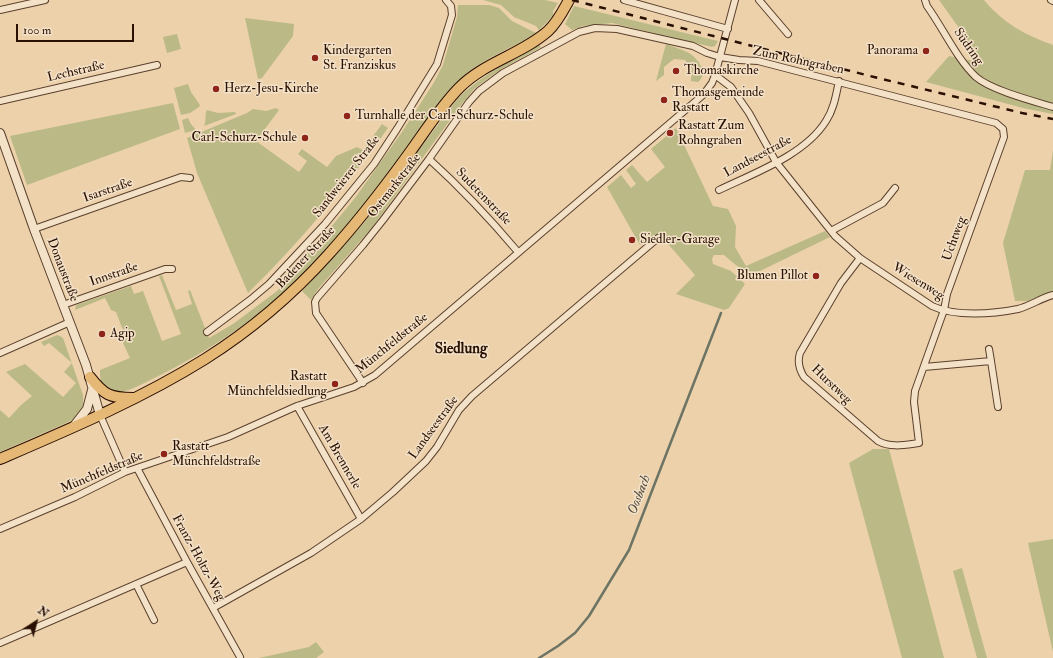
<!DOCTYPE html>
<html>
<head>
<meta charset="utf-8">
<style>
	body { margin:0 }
	#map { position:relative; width:1053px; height:658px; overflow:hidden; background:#ecd1ab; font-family:"IM FELL Double Pica",serif }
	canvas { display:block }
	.north { position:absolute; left:16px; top:602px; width:40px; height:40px; -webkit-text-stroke:3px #f3e1c8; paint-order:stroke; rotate:36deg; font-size:11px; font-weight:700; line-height:16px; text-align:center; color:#2a1002 }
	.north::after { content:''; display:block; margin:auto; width:14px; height:18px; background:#2a1002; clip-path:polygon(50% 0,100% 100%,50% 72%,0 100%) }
	.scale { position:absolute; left:16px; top:24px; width:118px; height:18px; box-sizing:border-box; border:2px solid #2a1002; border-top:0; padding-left:5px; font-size:12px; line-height:14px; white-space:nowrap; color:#2a1002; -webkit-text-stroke:3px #f3e1c8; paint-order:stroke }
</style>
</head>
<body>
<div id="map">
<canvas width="1053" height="658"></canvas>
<div class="north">N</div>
<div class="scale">100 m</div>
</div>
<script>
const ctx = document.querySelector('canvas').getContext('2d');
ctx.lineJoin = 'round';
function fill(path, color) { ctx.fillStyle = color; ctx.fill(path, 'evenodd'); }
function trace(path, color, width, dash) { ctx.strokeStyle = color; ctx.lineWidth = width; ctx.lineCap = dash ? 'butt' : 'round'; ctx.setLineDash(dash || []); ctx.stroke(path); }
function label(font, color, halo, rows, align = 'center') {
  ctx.font = font + ' "IM FELL Double Pica",serif'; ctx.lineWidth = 3; ctx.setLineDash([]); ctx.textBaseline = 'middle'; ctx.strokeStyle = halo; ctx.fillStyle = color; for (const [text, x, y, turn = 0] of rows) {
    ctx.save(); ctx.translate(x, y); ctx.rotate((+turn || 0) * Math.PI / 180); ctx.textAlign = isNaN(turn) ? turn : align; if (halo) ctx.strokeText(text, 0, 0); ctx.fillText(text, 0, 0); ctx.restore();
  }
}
fill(new Path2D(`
	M 483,0 L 545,0 L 558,3 L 553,11 L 553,16 L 539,30 L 536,26 L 514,17 L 501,5 Z
	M 939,0 L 984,0 C 1003,23 1025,35 1053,45 L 1053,114 L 1023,108 L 926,82 L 949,56 L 984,63 Z
	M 458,5 L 489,5 L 499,8 L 512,21 L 536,33 C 511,49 481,59 459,80 C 447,91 437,106 427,120 C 413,140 398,161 383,181 C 349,225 312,270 269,305 C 231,337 183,365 138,386 C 126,391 120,395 108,388 C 105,387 103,385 101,382 C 100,378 100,373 100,370 L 130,358 L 123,343 L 126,338 L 116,312 L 111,310 L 105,298 L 75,310 L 76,305 L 131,286 L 134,294 L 143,291 L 162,341 L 181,334 L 159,276 L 162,275 L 176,310 L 192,304 L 188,291 L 190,290 L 209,338 L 233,324 L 277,291 L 288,280 L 290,271 L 331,227 L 355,198 L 402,132 L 433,84 L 443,65 L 457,17 Z
	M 574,6 L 718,41 L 715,46 L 712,47 L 612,23 L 583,26 L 572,30 L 565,24 Z
	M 245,18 L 294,24 L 293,36 L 262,78 L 258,79 Z
	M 177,34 L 181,49 L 167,53 L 163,37 Z
	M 666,44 C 673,47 681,49 687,52 C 697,57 710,73 698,82 L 691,81 L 692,68 L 688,66 L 685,60 L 674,59 L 664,67 L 664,75 L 656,81 Z
	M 539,45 L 541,47 L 505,67 L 491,76 L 474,89 L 461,105 L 371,229 L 318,289 L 311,300 L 302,291 L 364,223 L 458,98 C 482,75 510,61 539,45 Z
	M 188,84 L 191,92 L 200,105 L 199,107 L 190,113 L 181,115 L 174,88 Z
	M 173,103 L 180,129 L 27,185 L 10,136 Z
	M 276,108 L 279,110 L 256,141 L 299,172 L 307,161 L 298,154 L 302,149 L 327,167 L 336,156 L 357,147 L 363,150 L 382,124 L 388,128 C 346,187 300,242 248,293 L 197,173 L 187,138 L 247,113 L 253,109 L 266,111 Z
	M 207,110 L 218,113 L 235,112 L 236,114 L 204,126 C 207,120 204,115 207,110 Z
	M 188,118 L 191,124 L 196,130 L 185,133 L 182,120 Z
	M 676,128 L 713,206 L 728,209 L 736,226 L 735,247 L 746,266 L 825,231 L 830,237 L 760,271 C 744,275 735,264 724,255 L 714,255 L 712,259 L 713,264 L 731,271 L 745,284 L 729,308 L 724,310 L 676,294 L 695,275 L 662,237 L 658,234 L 652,236 L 640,245 L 607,187 L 621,175 L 631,188 L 636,184 L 626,170 L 632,165 L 647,182 L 665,167 L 651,149 Z
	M 1053,150 L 1053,292 L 1029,301 L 1015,301 L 1003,243 L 1025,170 L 1050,170 Z
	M 57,335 L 60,336 L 63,338 L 83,395 L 83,405 L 80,413 L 74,419 L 64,424 L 0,452 L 0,410 L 9,418 L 21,405 L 32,396 L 6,372 L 25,364 L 63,397 L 76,383 L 64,372 L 72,363 L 49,343 L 44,346 L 41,342 Z
	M 873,449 L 889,449 L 944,658 L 902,658 L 849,463 Z
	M 1053,539 L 1053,652 L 1028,543 Z
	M 962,568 L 987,658 L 977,658 L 953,571 Z
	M 316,642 L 324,652 L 316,658 L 259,658 L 309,647 Z`), '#bbba86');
trace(new Path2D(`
	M 539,658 L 558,646 L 575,633 L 589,616 L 629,550 L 721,313`), '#6d7464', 2.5);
const minor = new Path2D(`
	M 624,0 L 728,29
	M 759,0 L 788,34
	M 925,0 L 927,6 C 943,28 956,58 976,77 C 991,90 1033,101 1053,107
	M 1051,0 L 1053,1
	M 0,10 L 45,0
	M 715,75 L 731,87 L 749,113 L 776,162 L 835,236 L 860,258 L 932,306 C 955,317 993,314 1018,309 C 1030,306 1041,298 1053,295
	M 0,101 L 157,65
	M 429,159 C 461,188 491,220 518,252
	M 719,190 C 754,173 805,155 826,121 C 834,109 836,95 839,81
	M 34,229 L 181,177 L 190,178
	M 831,231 L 883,203 L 895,188
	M 63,305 L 165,269 L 172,269
	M 207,332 L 250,300 L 269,284 L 325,224 L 374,164 L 397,129 L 437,64 L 452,15 L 451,6 L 446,0
	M 989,349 L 991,361
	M 0,353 L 70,322
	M 924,367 L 991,361 L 998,407
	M 363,383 L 316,313 L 315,302 L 317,298 L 363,245 L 383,220 L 429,159 L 469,102 L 479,91 L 503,73 L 579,32 L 595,28 L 617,29 L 693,46 L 707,53 L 720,57 L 739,60 L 758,61 L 996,123 L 1003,129 L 1004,137 L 947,294 L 944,310 L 915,391 L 914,402 L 919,443 C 904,445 891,448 878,441 L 804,377 C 799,369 797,362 800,353 L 841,283 L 860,258
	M 297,406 L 361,519
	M 100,415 L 125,472
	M 137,468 L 187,562 L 240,657
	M 0,529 L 75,497 L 125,472 L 228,437 L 297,406 L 354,387 L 375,375 L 703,95 L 712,83 L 715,75 L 735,0
	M 136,584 L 154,620
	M 213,608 L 311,553 L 361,519 L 393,492 L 426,461 L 437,447 L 459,410 L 472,396 L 658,238
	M 0,643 L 187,562`);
const tertiary = new Path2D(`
	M 0,133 L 34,229 L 86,365 L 100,415
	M 73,427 L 87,409 L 92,390`);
const primary = new Path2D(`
	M 90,377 C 104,395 110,398 133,398
	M 0,459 C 70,429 141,399 205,359 C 251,330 292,295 328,255 C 356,224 381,192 405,159 C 423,135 439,108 460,87 C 485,62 522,54 548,31 C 557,23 563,11 569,0`);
trace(minor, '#5a402c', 8);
trace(tertiary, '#5a402c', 10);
trace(primary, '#2a1002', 12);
trace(minor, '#f3e1c8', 6);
trace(tertiary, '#f3e1c8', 8);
trace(primary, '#e6b876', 10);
trace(new Path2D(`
	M 572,0 L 874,77 L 1022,113 L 1053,119`), '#2a1002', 2.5, [7, 7]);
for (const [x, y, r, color] of [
	[926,51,4,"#8f2418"],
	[315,58,4,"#8f2418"],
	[676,71,4,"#8f2418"],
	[216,89,4,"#8f2418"],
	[664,100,4,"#8f2418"],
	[347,116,4,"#8f2418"],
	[670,133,4,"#8f2418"],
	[305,138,4,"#8f2418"],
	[632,240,4,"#8f2418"],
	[816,276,4,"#8f2418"],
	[102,334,4,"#8f2418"],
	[335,384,4,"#8f2418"],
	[164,454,4,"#8f2418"]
]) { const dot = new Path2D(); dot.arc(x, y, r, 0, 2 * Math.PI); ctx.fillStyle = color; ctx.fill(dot); trace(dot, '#f3e1c8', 1.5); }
label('13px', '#2a1002', '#f3e1c8', [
	["Südring",968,47,55],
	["Zum Rohngraben",798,61,12],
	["Lechstraße",76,72,-13],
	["Landseestraße",758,157,-28],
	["Sandweierer Straße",347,177,-52],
	["Ostmarkstraße",395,186,-52],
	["Isarstraße",108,191,-19],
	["Sudetenstraße",483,197,46],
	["Uchtweg",955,239,-70],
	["Badener Straße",306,258,-47],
	["Donaustraße",62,270,69],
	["Innstraße",114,275,-19],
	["Wiesenweg",918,282,32],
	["Münchfeldstraße",392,344,-39],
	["Hurstweg",831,385,44],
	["Landseestraße",434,428,-54],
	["Am Brennerle",339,457,60],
	["Münchfeldstraße",102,473,-23],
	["Franz-Holtz-Weg",198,558,61]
]);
label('13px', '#2a1002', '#f3e1c8', [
	["Kindergarten",323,51],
	["St. Franziskus",323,66],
	["Panorama",918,51,"right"],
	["Thomaskirche",684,71],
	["Herz-Jesu-Kirche",224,89],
	["Thomasgemeinde",672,93],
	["Rastatt",672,108],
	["Turnhalle der Carl-Schurz-Schule",355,116],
	["Rastatt Zum",678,126],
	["Rohngraben",678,141],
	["Carl-Schurz-Schule",297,138,"right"],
	["Siedler-Garage",640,240],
	["Blumen Pillot",808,276,"right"],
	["Agip",110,334],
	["Rastatt",327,377,"right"],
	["Münchfeldsiedlung",327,392,"right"],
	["Rastatt",172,447],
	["Münchfeldstraße",172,462]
], 'left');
label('italic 14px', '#514a3b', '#f3e1c8', [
	["Oosbach",640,495,-69]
]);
label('bold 15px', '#2a1002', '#f3e1c8', [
	["Siedlung",461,350]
]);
</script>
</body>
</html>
